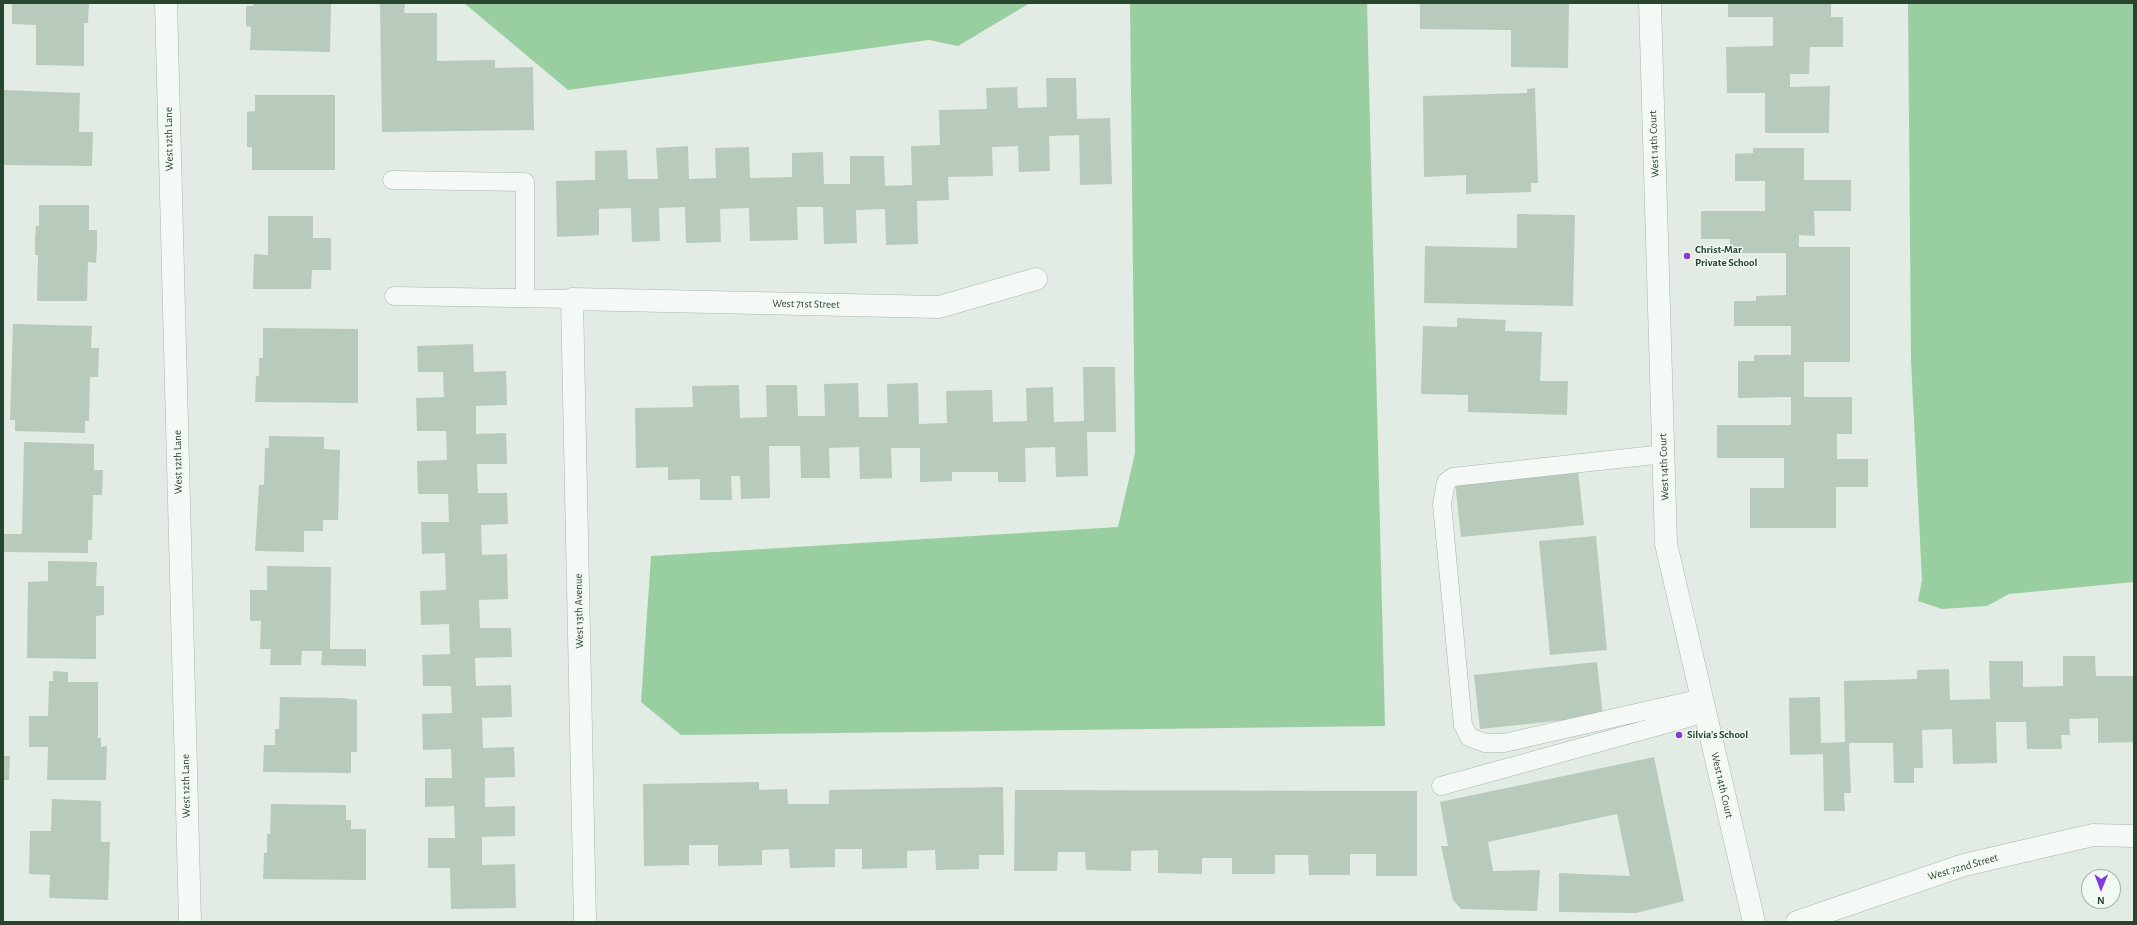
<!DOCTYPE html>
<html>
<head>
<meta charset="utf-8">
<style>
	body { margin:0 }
	#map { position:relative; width:2137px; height:925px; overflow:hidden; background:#e2ece4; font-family:"Alegreya Sans",sans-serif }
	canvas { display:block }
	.frame { position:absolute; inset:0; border:4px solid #28462f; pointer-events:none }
	.north { position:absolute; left:2081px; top:869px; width:40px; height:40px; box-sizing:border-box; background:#f2f9f3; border:1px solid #a1b1a5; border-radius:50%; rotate:181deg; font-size:11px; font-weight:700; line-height:16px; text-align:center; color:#28462f }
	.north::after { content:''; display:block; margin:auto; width:14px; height:18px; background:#843bdc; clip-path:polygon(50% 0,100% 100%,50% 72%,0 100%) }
</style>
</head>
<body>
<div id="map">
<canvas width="2137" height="925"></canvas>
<div class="frame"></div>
<div class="north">N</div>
</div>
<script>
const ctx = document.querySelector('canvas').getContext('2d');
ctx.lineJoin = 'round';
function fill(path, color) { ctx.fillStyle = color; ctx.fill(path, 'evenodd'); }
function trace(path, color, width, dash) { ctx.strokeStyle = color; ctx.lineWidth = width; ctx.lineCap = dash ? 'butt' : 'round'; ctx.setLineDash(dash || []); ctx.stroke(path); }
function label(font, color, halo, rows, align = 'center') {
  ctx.font = font + ' "Alegreya Sans",sans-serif'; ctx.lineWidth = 3; ctx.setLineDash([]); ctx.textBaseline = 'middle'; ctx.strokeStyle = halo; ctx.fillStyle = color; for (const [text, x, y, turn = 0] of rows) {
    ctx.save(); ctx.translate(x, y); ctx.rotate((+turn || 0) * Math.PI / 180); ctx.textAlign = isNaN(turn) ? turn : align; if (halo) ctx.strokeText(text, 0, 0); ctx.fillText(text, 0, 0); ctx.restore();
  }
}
fill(new Path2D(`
	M 464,3 L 1030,3 L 958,46 L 929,40 L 568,90 Z
	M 1130,3 L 1367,3 L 1385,726 L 681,735 L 641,702 L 651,556 L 1118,527 L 1135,453 Z
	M 1908,3 L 2134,3 L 2134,582 L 2009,594 L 1987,606 L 1942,609 L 1918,601 L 1922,580 L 1911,361 Z`), '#99cfa0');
fill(new Path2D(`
	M 12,3 L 89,3 L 88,23 L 84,23 L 84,66 L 36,65 L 36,25 L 12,24 Z
	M 253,3 L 331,3 L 330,52 L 250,50 L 251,27 L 246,26 L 246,6 L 253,6 Z
	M 1420,3 L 1569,3 L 1568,68 L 1511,67 L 1511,30 L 1420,29 Z
	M 1728,3 L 1831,3 L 1831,17 L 1843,17 L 1843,47 L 1810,47 L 1809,74 L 1790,74 L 1790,87 L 1830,86 L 1829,133 L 1765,133 L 1765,93 L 1727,93 L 1726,47 L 1773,46 L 1773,17 L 1728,17 Z
	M 380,4 L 405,4 L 404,13 L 437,13 L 437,61 L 495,60 L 495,68 L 533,67 L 534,130 L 382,132 Z
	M 1046,78 L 1076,78 L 1077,119 L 1110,118 L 1112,184 L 1080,185 L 1079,135 L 1049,136 L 1050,171 L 1019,172 L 1018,146 L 992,147 L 993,176 L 948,177 L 949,200 L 917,201 L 918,244 L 886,245 L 885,209 L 856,210 L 857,243 L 824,244 L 823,207 L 797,207 L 798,240 L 750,241 L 749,208 L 720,209 L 721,242 L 686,243 L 685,207 L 659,208 L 660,241 L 632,242 L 631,208 L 599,209 L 599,235 L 557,237 L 556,181 L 595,180 L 595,151 L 627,150 L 628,179 L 658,179 L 656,148 L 688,146 L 689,179 L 716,178 L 715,148 L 749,147 L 750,178 L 792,177 L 792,153 L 823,152 L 824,184 L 850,184 L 850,156 L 884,156 L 885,186 L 912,185 L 911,146 L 940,145 L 939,110 L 987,109 L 986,88 L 1017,87 L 1018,108 L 1047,107 Z
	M 1535,88 L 1538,183 L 1531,183 L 1531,192 L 1466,194 L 1466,175 L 1424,177 L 1423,96 L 1527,93 L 1527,89 Z
	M 3,90 L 80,93 L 79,132 L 93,132 L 92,166 L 3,165 Z
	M 255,95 L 335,95 L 335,170 L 252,170 L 252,147 L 247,147 L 247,112 L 255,111 Z
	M 1753,148 L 1804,148 L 1804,180 L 1851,180 L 1851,211 L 1814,211 L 1815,236 L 1799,235 L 1799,247 L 1850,247 L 1850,362 L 1804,362 L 1804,397 L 1852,397 L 1852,434 L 1837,434 L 1837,459 L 1868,459 L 1868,487 L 1836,487 L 1836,528 L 1750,528 L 1750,488 L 1784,488 L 1784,458 L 1717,458 L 1717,425 L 1791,425 L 1791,397 L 1738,398 L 1738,361 L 1754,361 L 1754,355 L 1791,355 L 1791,326 L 1734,326 L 1734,301 L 1756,301 L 1756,296 L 1786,295 L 1786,253 L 1730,253 L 1730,239 L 1701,239 L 1701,211 L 1765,211 L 1765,181 L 1735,181 L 1735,154 L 1753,153 Z
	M 39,205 L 89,205 L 89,230 L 97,230 L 97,246 L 96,263 L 88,262 L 87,301 L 37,301 L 38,255 L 35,255 L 35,240 L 36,226 L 39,226 Z
	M 1517,214 L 1575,215 L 1573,306 L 1424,303 L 1425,246 L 1517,248 Z
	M 268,216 L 313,216 L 313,238 L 331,238 L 331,270 L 312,270 L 311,289 L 253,289 L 254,254 L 268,255 Z
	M 1457,318 L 1506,320 L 1505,331 L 1542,332 L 1540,381 L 1568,381 L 1567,415 L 1468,412 L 1468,395 L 1421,394 L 1423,326 L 1457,327 Z
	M 13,324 L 92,326 L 91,348 L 99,348 L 98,377 L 90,377 L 89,421 L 85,421 L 85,433 L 15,431 L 15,420 L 10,420 Z
	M 263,328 L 358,329 L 358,403 L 255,402 L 256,376 L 259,376 L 259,358 L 263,358 Z
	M 473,344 L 474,372 L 506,371 L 507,405 L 476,406 L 476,434 L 506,433 L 507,464 L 477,464 L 478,493 L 507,493 L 508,524 L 481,525 L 482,555 L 507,554 L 508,599 L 479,600 L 480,628 L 511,628 L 512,657 L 475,658 L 476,686 L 511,685 L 512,717 L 482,718 L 483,748 L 514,747 L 515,777 L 485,778 L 485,807 L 515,806 L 515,836 L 482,837 L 482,865 L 515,864 L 516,908 L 451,909 L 450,868 L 428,868 L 428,838 L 455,838 L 454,806 L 425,807 L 425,778 L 452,778 L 451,749 L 423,750 L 422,714 L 452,713 L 451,686 L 423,686 L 422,655 L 450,654 L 449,624 L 421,625 L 420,591 L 446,590 L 445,553 L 422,554 L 421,522 L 449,522 L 448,494 L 418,494 L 417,461 L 447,460 L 446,431 L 417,431 L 416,398 L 444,397 L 443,372 L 418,372 L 417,346 Z
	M 1083,367 L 1115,367 L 1116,432 L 1087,432 L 1088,476 L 1056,477 L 1055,447 L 1025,448 L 1026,482 L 998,482 L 998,472 L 952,472 L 952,481 L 920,482 L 920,448 L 891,448 L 892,478 L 860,479 L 859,447 L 829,448 L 830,478 L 801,478 L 800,446 L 769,446 L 770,498 L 741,499 L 740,476 L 731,476 L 732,500 L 700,500 L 700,479 L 668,480 L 668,467 L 636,468 L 635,408 L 693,407 L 692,386 L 739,385 L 740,418 L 767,417 L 766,385 L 797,385 L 798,416 L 825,416 L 824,384 L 858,383 L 859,417 L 888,417 L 887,384 L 918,383 L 919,424 L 947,423 L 946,391 L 992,390 L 993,422 L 1027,421 L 1026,388 L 1053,387 L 1054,422 L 1084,421 Z
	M 269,436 L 324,437 L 324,449 L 340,450 L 338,520 L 323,520 L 323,531 L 304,531 L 304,552 L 255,551 L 259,485 L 264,485 L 265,448 L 269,448 Z
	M 24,442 L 94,444 L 94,470 L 103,470 L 102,495 L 93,495 L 92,540 L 88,540 L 88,553 L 3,552 L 3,534 L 22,534 Z
	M 1578,471 L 1584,525 L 1461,537 L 1455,482 Z
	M 1596,536 L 1607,650 L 1550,655 L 1539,541 Z
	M 48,561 L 97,562 L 96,586 L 104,586 L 104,615 L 96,616 L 96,659 L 27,658 L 28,582 L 48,581 Z
	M 267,566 L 331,567 L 330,649 L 366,649 L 366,666 L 321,665 L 322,651 L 302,651 L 301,665 L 270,665 L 271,649 L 260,649 L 261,621 L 250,621 L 250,590 L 267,590 Z
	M 2063,656 L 2095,656 L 2096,676 L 2134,676 L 2134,742 L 2098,743 L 2098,718 L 2069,719 L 2070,735 L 2061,735 L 2062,749 L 2027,749 L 2026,722 L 1996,722 L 1997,763 L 1953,764 L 1952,729 L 1922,730 L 1923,768 L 1914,768 L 1914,783 L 1894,783 L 1893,743 L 1849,743 L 1851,793 L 1844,793 L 1845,811 L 1824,811 L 1823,754 L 1790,755 L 1789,698 L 1820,697 L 1821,743 L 1845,742 L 1844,681 L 1917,679 L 1917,670 L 1949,669 L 1950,700 L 1990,699 L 1989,661 L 2023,661 L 2023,687 L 2063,686 Z
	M 1597,662 L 1603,716 L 1480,729 L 1474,675 Z
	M 53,671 L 68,672 L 68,682 L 98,682 L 98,738 L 101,738 L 101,747 L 107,746 L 106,780 L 47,780 L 48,747 L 29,747 L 29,716 L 48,716 L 49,681 L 53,681 Z
	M 280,697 L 342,698 L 357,700 L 357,752 L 351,752 L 351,773 L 263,772 L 264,745 L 275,745 L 275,729 L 279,729 Z
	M 3,756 L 10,756 L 9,780 L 3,780 Z
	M 1654,757 L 1684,901 L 1636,913 L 1559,912 L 1559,873 L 1630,876 L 1617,814 L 1488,842 L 1493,871 L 1540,870 L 1537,911 L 1461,909 L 1453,900 L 1441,846 L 1448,846 L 1440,802 Z
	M 759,782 L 759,790 L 787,789 L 788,804 L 829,804 L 829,790 L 1003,787 L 1004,855 L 979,855 L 979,869 L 936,870 L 935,850 L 907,851 L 907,868 L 862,869 L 862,849 L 835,849 L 835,867 L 790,868 L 789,849 L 762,850 L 762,865 L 718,866 L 718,845 L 689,845 L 689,865 L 644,866 L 643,784 Z
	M 1015,790 L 1417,791 L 1417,876 L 1376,876 L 1376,854 L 1350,854 L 1350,875 L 1309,875 L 1308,855 L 1275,855 L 1275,874 L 1232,874 L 1232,858 L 1202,858 L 1202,874 L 1158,873 L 1158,850 L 1131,851 L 1131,871 L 1086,870 L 1085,852 L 1058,852 L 1057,871 L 1014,871 Z
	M 52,799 L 101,801 L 101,842 L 110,842 L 108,900 L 49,898 L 50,875 L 29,874 L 30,831 L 51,831 Z
	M 271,804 L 346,805 L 346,820 L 351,820 L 351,829 L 366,829 L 366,880 L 263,879 L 264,853 L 267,853 L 267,834 L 270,834 Z`), '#b8cabc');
const service = new Path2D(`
	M 392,180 L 525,182 L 525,298
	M 394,296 L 572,299
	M 1664,454 L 1453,477 L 1446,482 L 1442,504 L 1463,725 L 1469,737 L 1485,743 L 1504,743 L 1702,698
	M 1441,786 L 1706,713`);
const minor = new Path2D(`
	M 166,3 L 190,922
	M 1650,3 L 1666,544 L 1754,922
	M 585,922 L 572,299 L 939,307 L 1036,279
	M 1797,922 L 1964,865 L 2093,835 L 2134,836`);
trace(service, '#a6b7aa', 19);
trace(minor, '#a6b7aa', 23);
trace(service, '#f5f9f6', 18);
trace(minor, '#f5f9f6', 22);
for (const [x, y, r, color] of [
	[1687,256,4,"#843bdc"],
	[1679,735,4,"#843bdc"]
]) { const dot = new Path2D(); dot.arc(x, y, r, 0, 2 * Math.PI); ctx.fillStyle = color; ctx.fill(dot); trace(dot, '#f2f9f3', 1.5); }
label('11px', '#28462f', '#f2f9f3', [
	["West 12th Lane",169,139,-91],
	["West 14th Court",1654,144,-92],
	["West 71st Street",806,304,1],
	["West 12th Lane",178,462,-91],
	["West 14th Court",1664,467,-92],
	["West 13th Avenue",579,611,-91],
	["West 14th Court",1722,785,77],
	["West 12th Lane",186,786,-91],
	["West 72nd Street",1963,867,-16]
]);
label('bold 11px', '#28462f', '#f2f9f3', [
	["Christ-Mar",1695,250],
	["Private School",1695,263],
	["Silvia's School",1687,735]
], 'left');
</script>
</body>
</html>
